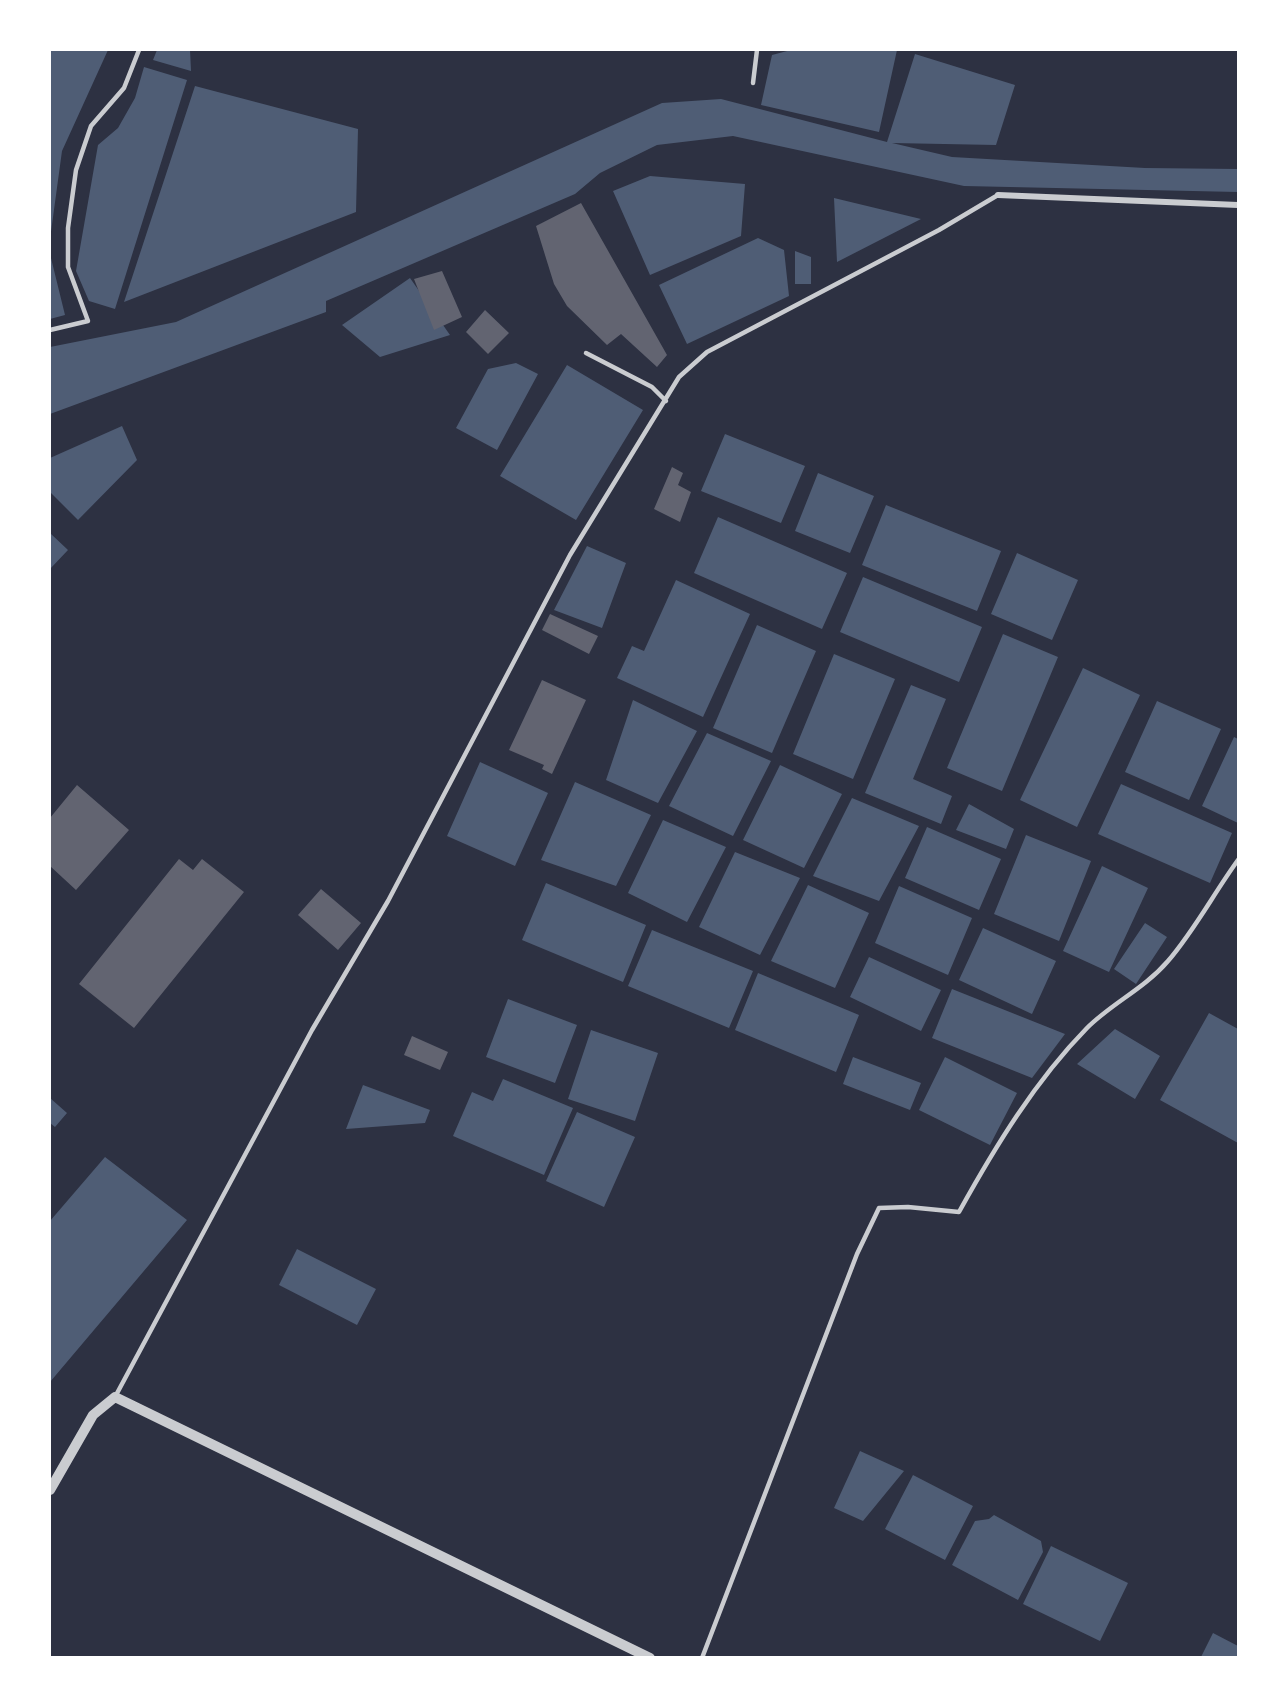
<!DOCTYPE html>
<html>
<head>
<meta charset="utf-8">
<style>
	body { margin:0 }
	#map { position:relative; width:1288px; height:1707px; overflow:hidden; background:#2d3142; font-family:"Work Sans",sans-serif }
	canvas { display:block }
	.frame { position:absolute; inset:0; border:51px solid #fff; pointer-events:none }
</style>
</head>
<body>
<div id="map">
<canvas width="1288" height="1707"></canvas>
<div class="frame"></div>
</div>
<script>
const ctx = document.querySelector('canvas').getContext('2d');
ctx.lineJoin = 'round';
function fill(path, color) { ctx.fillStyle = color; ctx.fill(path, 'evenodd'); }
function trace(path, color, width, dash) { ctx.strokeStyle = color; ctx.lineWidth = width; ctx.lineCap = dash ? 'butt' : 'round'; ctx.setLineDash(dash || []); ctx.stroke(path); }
fill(new Path2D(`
	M 50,50 L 108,50 L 62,151 L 50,239 Z
	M 157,50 L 190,50 L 191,71 L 153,60 Z
	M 791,50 L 897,50 L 879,132 L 761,105 L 772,55 Z
	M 915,54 L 1015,85 L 996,145 L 892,143 L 952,157 L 1145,168 L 1238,169 L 1238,192 L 964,186 L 733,136 L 657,145 L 600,173 L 575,194 L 326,301 L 326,312 L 50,414 L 50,347 L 176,322 L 662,103 L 721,99 L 887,142 Z
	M 144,67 L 187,80 L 115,309 L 89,301 L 76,271 L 98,145 L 118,128 L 135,98 Z
	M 195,86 L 358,129 L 356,212 L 124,302 Z
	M 650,176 L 745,184 L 741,236 L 650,275 L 613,191 Z
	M 834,198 L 921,219 L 837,262 Z
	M 758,238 L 784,250 L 789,296 L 687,344 L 659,285 Z
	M 795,251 L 811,257 L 811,284 L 795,284 Z
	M 50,254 L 65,315 L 50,319 Z
	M 410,278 L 450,335 L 380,357 L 342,325 Z
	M 516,363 L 538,374 L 497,450 L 456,428 L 488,369 Z
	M 567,365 L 643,410 L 576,520 L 500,476 Z
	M 122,426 L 137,460 L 78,520 L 50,492 L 50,458 Z
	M 725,434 L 805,466 L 781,523 L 701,491 Z
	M 818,473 L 874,496 L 850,553 L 795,531 Z
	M 886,505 L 1001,551 L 977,611 L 862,565 Z
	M 718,517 L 847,573 L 822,629 L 694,573 Z
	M 50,533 L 68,550 L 50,569 Z
	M 587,546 L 626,563 L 602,628 L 554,610 Z
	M 1017,553 L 1078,580 L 1052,640 L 991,614 Z
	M 863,577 L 982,627 L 959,682 L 840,632 Z
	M 676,580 L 750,614 L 703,717 L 617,678 L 632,646 L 644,651 Z
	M 757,625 L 816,651 L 772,753 L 713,728 Z
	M 1003,634 L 1058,657 L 1002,791 L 947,768 Z
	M 834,654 L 895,679 L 853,779 L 793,754 Z
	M 1083,668 L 1140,695 L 1077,827 L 1020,800 Z
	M 911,685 L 946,699 L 913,779 L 952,796 L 941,824 L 865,793 Z
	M 633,700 L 697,731 L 658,803 L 606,780 Z
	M 1157,701 L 1221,729 L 1189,800 L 1125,772 Z
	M 707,733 L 771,761 L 733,836 L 669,806 Z
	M 1234,737 L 1238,739 L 1238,823 L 1202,806 Z
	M 480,762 L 548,793 L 515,866 L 447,836 Z
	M 780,765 L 842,794 L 804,868 L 743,840 Z
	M 575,782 L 651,815 L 616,886 L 541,860 Z
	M 1121,784 L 1232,833 L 1210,883 L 1098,834 Z
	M 852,798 L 919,826 L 879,901 L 813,876 Z
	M 969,804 L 1014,829 L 1006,849 L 956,830 Z
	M 663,820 L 726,847 L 687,922 L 628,893 Z
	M 927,827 L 1001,859 L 979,910 L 905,878 Z
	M 1026,835 L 1091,861 L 1059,941 L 994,914 Z
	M 735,852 L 800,878 L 760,955 L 699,927 Z
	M 1102,866 L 1148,888 L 1109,972 L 1063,951 Z
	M 546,883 L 646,925 L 623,982 L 522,940 Z
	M 808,885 L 869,913 L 835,988 L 771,961 Z
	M 899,886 L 972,918 L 948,975 L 875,943 Z
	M 1145,923 L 1167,937 L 1136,984 L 1114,969 Z
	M 983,928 L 1056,961 L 1032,1014 L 959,980 Z
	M 652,930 L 753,971 L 729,1028 L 628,986 Z
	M 869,957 L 941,990 L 921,1031 L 850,997 Z
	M 758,973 L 859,1015 L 836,1072 L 735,1030 Z
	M 952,989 L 1065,1034 L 1032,1078 L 932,1038 Z
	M 508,999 L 577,1025 L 555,1083 L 486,1057 Z
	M 1209,1013 L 1238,1029 L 1238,1143 L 1160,1100 Z
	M 1115,1029 L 1160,1056 L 1135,1099 L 1077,1064 Z
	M 591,1030 L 658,1053 L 635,1121 L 568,1099 Z
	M 853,1057 L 921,1083 L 910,1110 L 843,1084 Z
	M 945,1057 L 1017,1093 L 990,1145 L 919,1110 Z
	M 503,1079 L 573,1108 L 544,1175 L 453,1136 L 472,1092 L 493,1101 Z
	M 363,1085 L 430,1110 L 425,1123 L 346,1129 Z
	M 50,1098 L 67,1113 L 55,1127 L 50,1123 Z
	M 577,1112 L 635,1137 L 604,1207 L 546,1181 Z
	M 105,1157 L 187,1220 L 50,1382 L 50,1221 Z
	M 297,1249 L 376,1289 L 357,1325 L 279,1285 Z
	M 860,1451 L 904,1471 L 863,1521 L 834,1508 Z
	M 913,1475 L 973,1506 L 945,1560 L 885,1529 Z
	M 994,1515 L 1041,1541 L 1043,1552 L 1018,1600 L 952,1565 L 975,1521 L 989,1519 Z
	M 1051,1546 L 1128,1583 L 1100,1641 L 1023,1604 Z
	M 1213,1633 L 1238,1646 L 1238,1657 L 1201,1657 Z`), '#4f5d75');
fill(new Path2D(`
	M 581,203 L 667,355 L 657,367 L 621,334 L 607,345 L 567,306 L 554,284 L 536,226 Z
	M 442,271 L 462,317 L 434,330 L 414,279 Z
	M 485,310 L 509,333 L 488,354 L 466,332 Z
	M 672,467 L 683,473 L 678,485 L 691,492 L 680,522 L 654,509 Z
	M 550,614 L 598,636 L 589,654 L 542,630 Z
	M 542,680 L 586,700 L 552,774 L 542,769 L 544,765 L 509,750 Z
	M 77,785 L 129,830 L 76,890 L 50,866 L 50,818 Z
	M 179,859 L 193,870 L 202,859 L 244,892 L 134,1028 L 79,984 Z
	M 321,889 L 361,923 L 338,950 L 298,915 Z
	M 412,1036 L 448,1052 L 440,1070 L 404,1055 Z`), '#626471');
trace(new Path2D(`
	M 753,83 L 757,50
	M 50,330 L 88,321 L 68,267 L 68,228 L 76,170 L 91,126 L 124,88 L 139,50
	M 586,353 L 652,387 L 666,401
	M 115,1397 L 312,1030 L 388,901 L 570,555 L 679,377 L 707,352 L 939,230 L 998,195
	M 702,1658 L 857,1254 L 879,1208 L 908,1207 L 959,1212 C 995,1147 1035,1081 1087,1028 C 1112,1003 1144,989 1168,961 C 1194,931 1214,893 1238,860`), '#caccd0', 4.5);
trace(new Path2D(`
	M 998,195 L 1238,205`), '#caccd0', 6);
trace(new Path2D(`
	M 50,1490 L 93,1415 L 115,1397 L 650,1658`), '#caccd0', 10);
</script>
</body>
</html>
